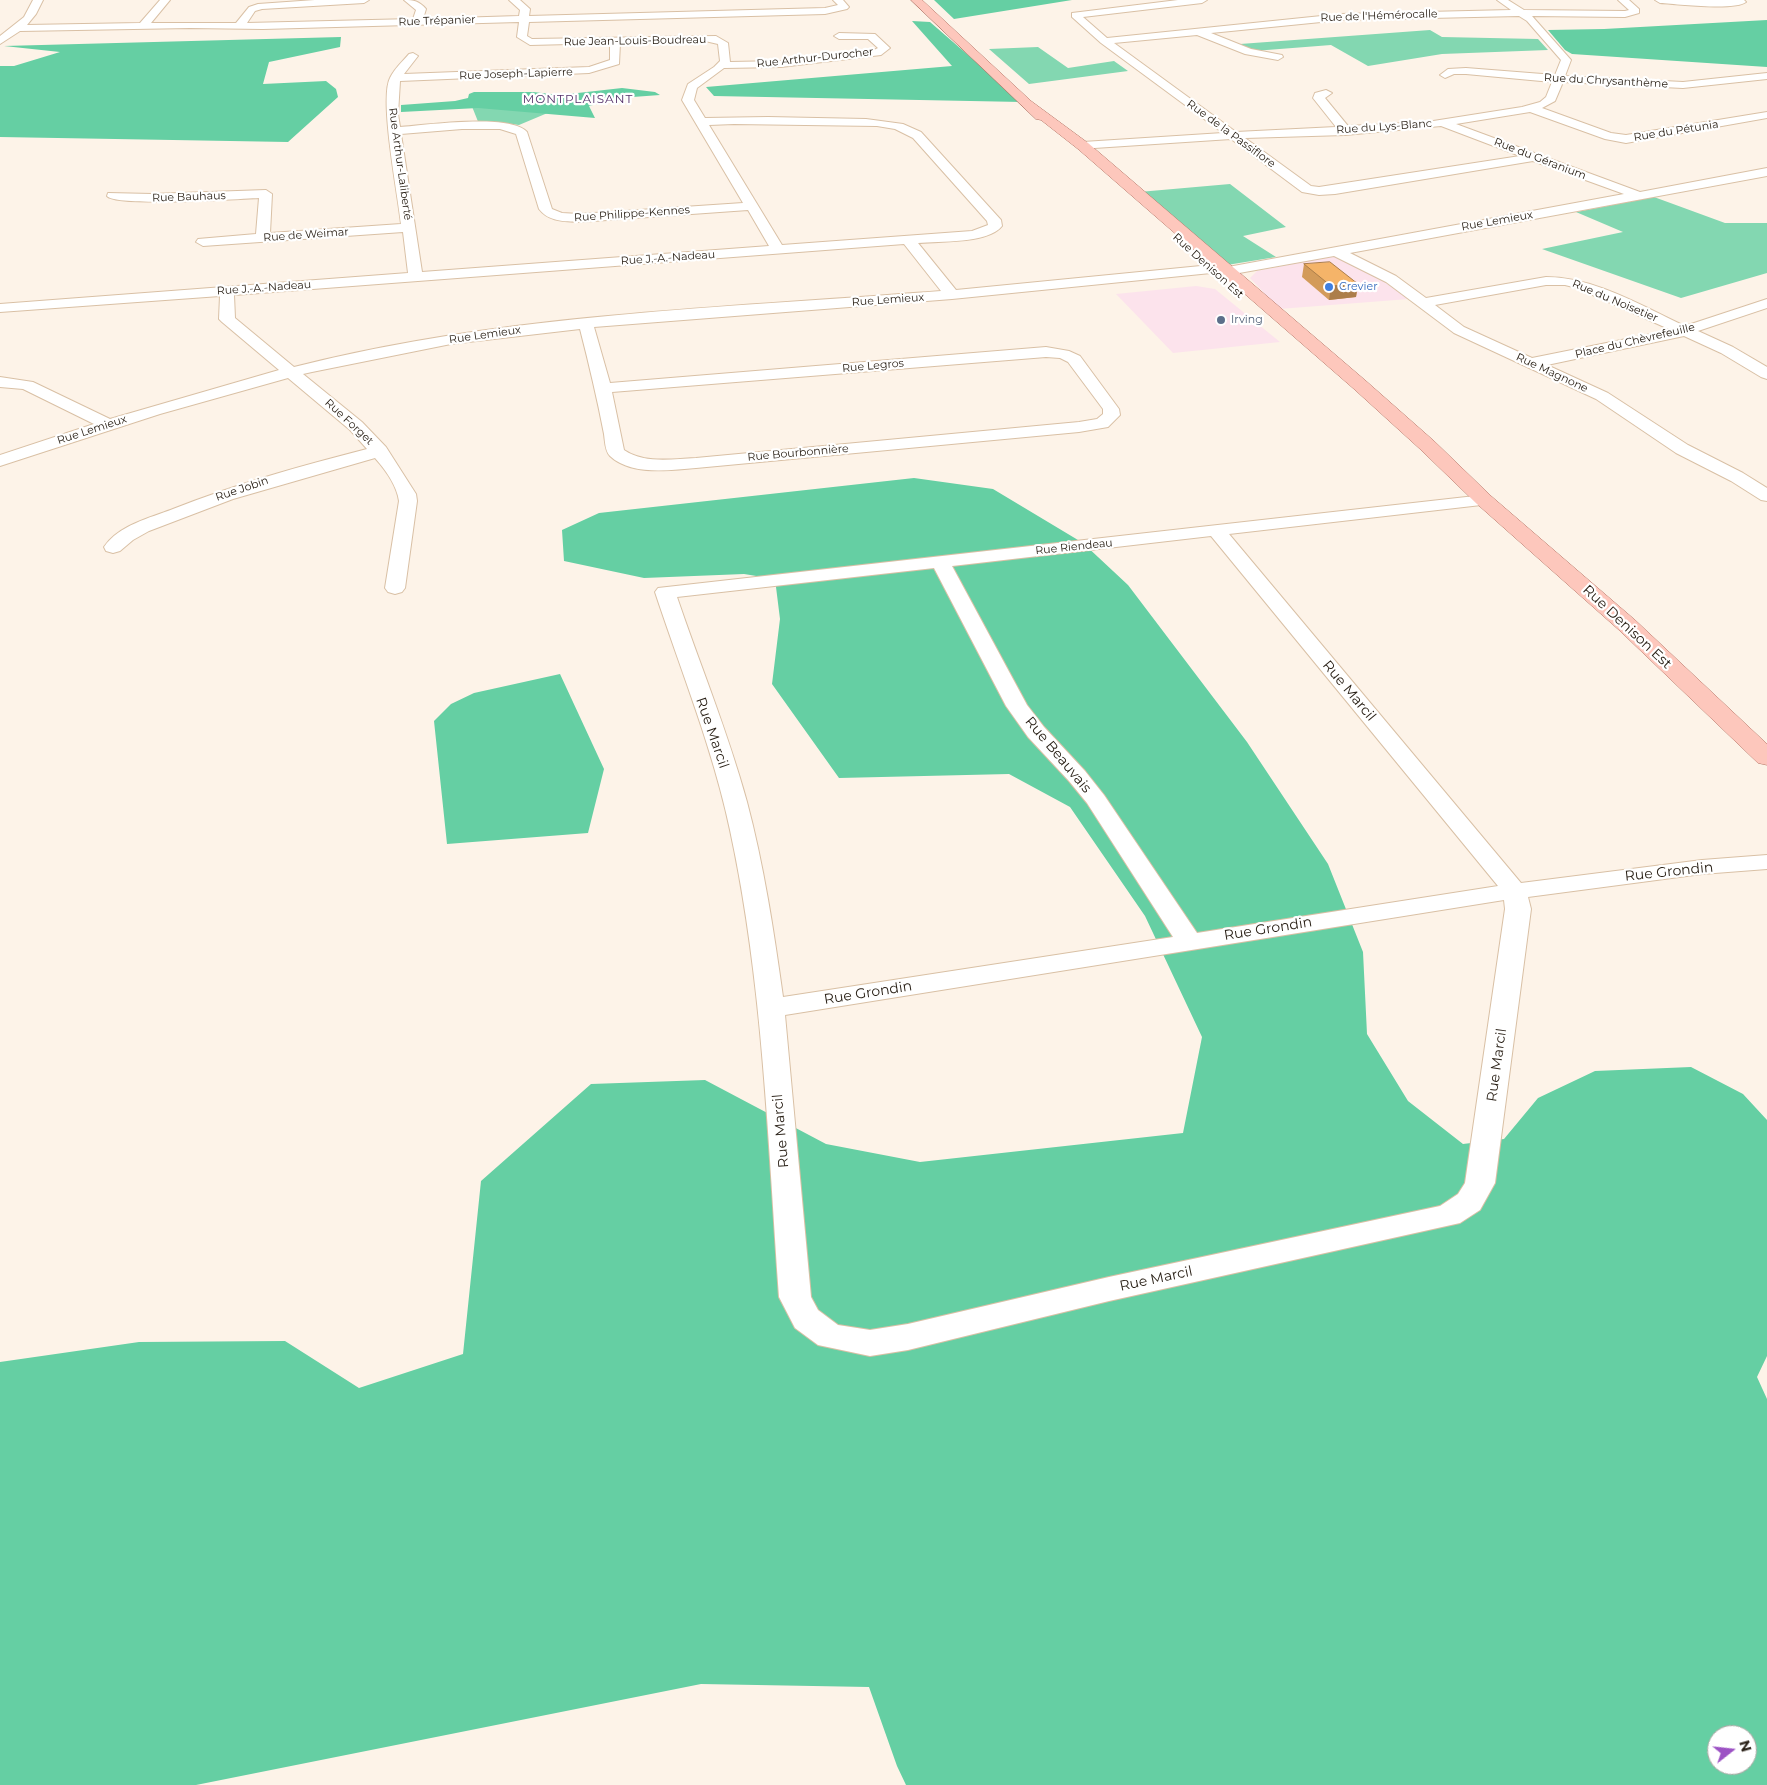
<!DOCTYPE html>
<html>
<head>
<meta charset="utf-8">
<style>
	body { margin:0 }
	#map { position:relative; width:1767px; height:1785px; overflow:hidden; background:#fdf3e8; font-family:Montserrat,sans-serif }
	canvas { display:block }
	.north { position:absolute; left:1707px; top:1725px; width:50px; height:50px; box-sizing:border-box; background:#fff; border:1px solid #aaa6a2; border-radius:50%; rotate:74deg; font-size:14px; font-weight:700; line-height:20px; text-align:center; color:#2a2117 }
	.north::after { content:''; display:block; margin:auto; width:18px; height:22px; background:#9c52c4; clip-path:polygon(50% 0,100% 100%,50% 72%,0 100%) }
</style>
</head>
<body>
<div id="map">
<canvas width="1767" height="1785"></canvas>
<div class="north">N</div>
</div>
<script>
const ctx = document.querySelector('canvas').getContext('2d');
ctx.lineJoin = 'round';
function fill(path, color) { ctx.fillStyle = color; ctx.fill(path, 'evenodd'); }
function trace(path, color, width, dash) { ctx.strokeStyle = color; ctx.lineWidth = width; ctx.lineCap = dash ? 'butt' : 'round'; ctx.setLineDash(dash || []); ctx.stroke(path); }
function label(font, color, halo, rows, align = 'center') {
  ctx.font = font + ' Montserrat,sans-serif'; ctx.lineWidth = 4.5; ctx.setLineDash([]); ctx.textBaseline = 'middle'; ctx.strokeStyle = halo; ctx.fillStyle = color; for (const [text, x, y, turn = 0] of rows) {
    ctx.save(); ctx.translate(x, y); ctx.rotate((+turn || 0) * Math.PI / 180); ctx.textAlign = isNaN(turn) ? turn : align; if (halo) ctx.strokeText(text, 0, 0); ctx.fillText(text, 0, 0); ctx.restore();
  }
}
fill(new Path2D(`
	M 1334,256 L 1375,275 L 1409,299 L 1279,309 L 1250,278 L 1257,271 Z
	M 1196,286 L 1215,289 L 1280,342 L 1173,353 L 1116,294 Z`), '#fce3ec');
fill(new Path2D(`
	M 1430,30 L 1442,37 L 1538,39 L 1548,50 L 1442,54 L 1368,66 L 1331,45 L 1254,51 L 1240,44 Z
	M 1038,47 L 1068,68 L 1114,61 L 1128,71 L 1029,84 L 989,49 Z
	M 588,96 L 519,125 L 504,123 L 479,124 L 471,104 Z
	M 1230,184 L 1286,227 L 1243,236 L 1276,257 L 1227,265 L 1139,192 Z
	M 1654,197 L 1725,223 L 1767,223 L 1767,273 L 1681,298 L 1542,249 L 1623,232 L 1576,212 Z`), '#83d7b1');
fill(new Path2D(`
	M 934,0 L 1072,0 L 954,19 Z
	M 1767,20 L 1767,67 L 1572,54 L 1565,50 L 1548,30 L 1604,29 Z
	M 912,21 L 930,22 L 1051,127 L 1022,102 L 714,96 L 706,87 L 952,66 Z
	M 341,37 L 340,47 L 269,62 L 263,84 L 326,81 L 336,89 L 338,97 L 288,142 L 0,137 L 0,66 L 14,66 L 60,52 L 4,46 Z
	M 622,88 L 655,92 L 660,95 L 619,98 L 589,106 L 595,118 L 478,108 L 401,112 L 401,105 L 455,101 L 468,98 L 469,94 L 474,92 L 533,92 L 560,95 Z
	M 914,478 L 993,489 L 1083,543 L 1128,585 L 1247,742 L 1328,864 L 1363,952 L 1367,1034 L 1408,1101 L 1463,1144 L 1504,1139 L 1538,1098 L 1595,1071 L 1691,1067 L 1743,1094 L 1767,1120 L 1767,1356 L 1757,1377 L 1767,1399 L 1767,1785 L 906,1785 L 897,1766 L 869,1687 L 701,1684 L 196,1785 L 0,1785 L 0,1362 L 139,1342 L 285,1341 L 359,1388 L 463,1354 L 481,1181 L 591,1084 L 705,1080 L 826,1144 L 920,1162 L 1183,1133 L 1202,1037 L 1145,916 L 1070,807 L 1009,774 L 839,778 L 772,684 L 780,619 L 775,579 L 744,574 L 644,578 L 564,561 L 562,530 L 599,513 ZM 1717,1735 L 1747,1735 L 1747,1765 L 1717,1765 Z
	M 560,674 L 604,769 L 588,833 L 447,844 L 434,721 L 451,704 L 474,693 Z`), '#65cfa3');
const minor = new Path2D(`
	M 33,0 L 43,0 L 36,14 L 27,25 L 140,23 L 160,0 L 170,0 L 151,23 L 236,23 L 249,7 L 258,4 L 315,0 L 369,0 L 364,3 L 262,9 L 255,11 L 247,23 L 413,19 L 416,10 L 404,0 C 414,0 419,1 426,9 L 423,19 L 519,16 L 520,10 L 509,0 L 520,0 L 530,9 L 529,16 L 825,8 L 838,5 L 833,0 L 843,0 L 849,7 L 847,9 L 825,14 L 529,22 L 527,36 L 532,39 L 716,36 L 728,43 L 730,62 L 781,61 L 874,50 L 878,48 L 868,39 L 839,39 L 834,36 L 839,33 L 875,34 L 890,48 L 881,55 L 781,67 L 724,68 L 697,88 L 694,100 L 705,118 L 768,117 L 866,119 L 903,124 L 921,132 L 1001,220 L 1002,226 C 988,244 939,241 918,243 L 956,290 L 1211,265 L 1228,267 L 1624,194 L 1533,161 L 1335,194 L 1319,195 L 1302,192 L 1231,139 L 1079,149 L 1077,146 L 1079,143 L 1083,142 L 1223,133 L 1101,43 L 1072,17 L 1072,13 L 1178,0 L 1207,0 L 1202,3 L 1083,17 L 1107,38 L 1341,14 L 1511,10 L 1497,0 L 1508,0 L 1524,10 L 1625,11 L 1629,10 L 1618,0 L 1629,0 L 1639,9 L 1639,13 L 1625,17 L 1532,16 L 1571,60 L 1565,76 L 1683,82 L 1767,73 L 1767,79 L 1683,88 L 1563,82 L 1555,101 L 1542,108 L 1611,133 L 1626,135 L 1767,112 L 1767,118 L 1626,143 L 1605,139 L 1530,112 L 1456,124 L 1640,192 L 1767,168 L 1767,176 L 1350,253 L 1396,276 L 1426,298 L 1546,277 C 1594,277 1642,306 1685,326 L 1767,299 L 1767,308 L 1698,331 L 1733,347 L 1767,367 L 1767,379 L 1761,377 L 1721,353 L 1684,336 L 1547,365 L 1608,393 L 1688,445 L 1743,473 L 1767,488 L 1767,501 L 1761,500 L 1731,481 L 1676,453 L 1596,399 L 1454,333 L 1386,282 L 1334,256 L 1228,275 L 1211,273 L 952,299 L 594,327 L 610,383 L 1046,347 L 1069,351 L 1080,356 L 1119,409 L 1120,415 L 1108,427 L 1079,432 L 696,468 C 670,470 631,476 610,456 C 605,451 605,441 604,434 C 597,398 589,364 580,329 L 451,344 L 312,372 L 303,374 L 362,422 L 386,447 L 416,494 L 417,501 L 405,588 L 402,592 L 395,594 L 388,592 L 385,588 L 399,501 C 397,486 385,469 375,458 L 233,499 L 149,531 L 133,540 L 120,551 L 113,553 L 106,551 L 104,547 C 119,525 150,518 173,509 C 236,484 301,466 367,449 L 350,430 L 288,378 L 160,414 L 0,466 L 0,455 L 94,424 L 23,389 L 0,387 L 0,377 L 33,382 L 110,419 L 279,370 L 222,322 L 219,319 L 220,296 L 0,312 L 0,304 L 408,273 L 403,232 L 203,246 L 196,242 L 198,239 L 256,234 L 259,198 C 238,199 116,207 107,196 L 108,193 L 152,194 L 266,190 L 272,194 L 270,233 L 401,224 C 398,195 379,99 390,78 C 394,69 403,61 409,54 L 413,53 L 418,56 L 404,74 L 589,67 L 610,60 L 610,43 L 530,45 L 517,37 L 519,22 L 263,29 L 190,28 L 20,31 L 0,44 L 0,36 L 24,17 ZM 1519,16 L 1527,21 L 1561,60 L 1555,75 L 1466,68 L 1448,69 L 1440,75 L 1445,78 L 1454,74 L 1466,74 L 1552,82 L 1546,97 L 1540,102 L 1522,107 L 1427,122 L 1348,126 L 1325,98 L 1332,93 L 1326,90 L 1315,93 L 1313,98 L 1336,127 L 1236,132 L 1114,43 L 1197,35 L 1245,54 L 1278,60 L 1283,57 L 1282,55 L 1251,49 L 1211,33 L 1341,20 ZM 705,41 L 718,44 L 720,61 L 714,67 L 688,84 L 682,100 L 743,203 L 579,214 L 562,213 L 552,209 L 527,132 C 511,113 425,125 400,127 L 398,114 L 400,81 L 589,73 L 619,64 L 620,43 ZM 734,124 L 877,126 L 895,129 L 913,138 L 987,221 L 988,225 L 972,231 L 782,245 L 709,125 ZM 1441,126 L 1520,156 L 1319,187 L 1311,186 L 1245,138 L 1345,135 ZM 462,129 L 500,129 L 516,134 L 539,209 C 549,222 564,221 579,222 L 748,210 L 769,246 L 422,272 L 401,134 ZM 904,244 L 941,291 C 725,308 505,313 294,367 L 235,318 L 234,295 ZM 1546,285 L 1565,285 L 1577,288 L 1671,330 L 1532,358 L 1464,327 L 1435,305 ZM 1046,357 L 1060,358 L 1068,362 L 1103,409 L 1103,414 L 1097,419 L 1079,422 L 696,458 C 672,459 645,464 624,450 L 612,392 Z
	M 1655,0 L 1744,0 L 1746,2 C 1734,11 1677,4 1660,3 Z
	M 1484,495 L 1490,496 L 1493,500 L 1490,504 L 1229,534 L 1521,883 L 1702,860 L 1767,855 L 1767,869 L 1702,874 L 1528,897 L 1531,909 L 1495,1183 L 1480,1210 L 1460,1223 L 1109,1301 L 908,1350 L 870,1356 L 818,1345 L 795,1328 L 779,1297 C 768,1141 763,983 730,830 C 713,749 681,671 655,592 L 658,588 ZM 1211,536 L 1498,886 L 1197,933 L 1104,795 L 1085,771 L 1044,727 L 1027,705 L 952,566 ZM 934,568 L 1006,706 L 1028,737 L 1069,781 L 1087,803 L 1173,937 L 783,997 C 774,932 764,866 747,802 C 728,732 700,665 677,597 ZM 1504,900 L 1505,909 L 1465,1183 L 1458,1194 L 1440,1206 L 1109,1277 L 908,1324 L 870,1330 L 838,1325 L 818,1310 L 811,1297 L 785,1015 Z`);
const major = new Path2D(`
	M 911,0 L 922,0 L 1031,101 L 1088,143 L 1366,381 L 1434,441 L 1491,496 L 1635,620 L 1767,744 L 1767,765 L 1758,763 L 1619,630 L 1477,504 L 1420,449 L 1354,389 L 1078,149 L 1041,120 L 1036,119 Z`);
trace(minor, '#d9c0a5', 2);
trace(major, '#b27566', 1);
fill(minor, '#fff');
fill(major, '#fdc7bc');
fill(new Path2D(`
	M 1304,264 L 1358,284 L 1356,297 L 1329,300 L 1302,277 Z`), '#d39b5a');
fill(new Path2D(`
	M 1358,284 L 1356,297 L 1329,300 L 1331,286 Z`), '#ac7e4a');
const building = new Path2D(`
	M 1330,262 L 1358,284 L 1331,286 L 1304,264 Z`);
fill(building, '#f5b469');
trace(building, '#ac7e4a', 1);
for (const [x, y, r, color] of [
	[1329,287,5,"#3f7fe0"],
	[1221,320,5,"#5c6f8a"]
]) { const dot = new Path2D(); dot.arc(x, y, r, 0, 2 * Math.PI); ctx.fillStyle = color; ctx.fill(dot); trace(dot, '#fff', 2); }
label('11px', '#2a2117', '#fff', [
	["Rue de l'Hémérocalle",1379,16,-2],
	["Rue Trépanier",437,21,-2],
	["Rue Jean-Louis-Boudreau",635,41,-1],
	["Rue Arthur-Durocher",815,58,-6],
	["Rue Joseph-Lapierre",516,74,-2],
	["Rue du Chrysanthème",1606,81,3],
	["Rue du Lys-Blanc",1384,127,-4],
	["Rue du Pétunia",1676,131,-9],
	["Rue de la Passiflore",1231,134,36],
	["Rue du Géranium",1540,159,21],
	["Rue Arthur-Laliberté",400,164,82],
	["Rue Bauhaus",189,197,-2],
	["Rue Philippe-Kennes",632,214,-4],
	["Rue Lemieux",1497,221,-10],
	["Rue de Weimar",306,235,-4],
	["Rue J.-A.-Nadeau",668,258,-4],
	["Rue Denison Est",1208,266,42],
	["Rue J.-A.-Nadeau",264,288,-4],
	["Rue Lemieux",888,300,-4],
	["Rue du Noisetier",1615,301,23],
	["Rue Lemieux",485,335,-8],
	["Place du Chèvrefeuille",1635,341,-13],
	["Rue Legros",873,366,-5],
	["Rue Magnone",1552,373,25],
	["Rue Forget",349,422,43],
	["Rue Lemieux",92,430,-18],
	["Rue Bourbonnière",798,453,-5],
	["Rue Jobin",242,489,-19],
	["Rue Riendeau",1074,547,-6]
]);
label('11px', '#366cbe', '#fff', [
	["Crevier",1339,287]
], 'left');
label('11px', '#4e5e75', '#fff', [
	["Irving",1231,320]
], 'left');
ctx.letterSpacing = '1px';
label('12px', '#553169', '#fff', [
	["MONTPLAISANT",578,99]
]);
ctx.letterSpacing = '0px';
label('14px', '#2a2117', '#fff', [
	["Rue Denison Est",1627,627,43],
	["Rue Marcil",1349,691,50],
	["Rue Marcil",712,733,71],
	["Rue Beauvais",1058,755,50],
	["Rue Grondin",1669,872,-6],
	["Rue Grondin",1268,929,-9],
	["Rue Grondin",868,993,-9],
	["Rue Marcil",1497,1065,-82],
	["Rue Marcil",781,1131,-95],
	["Rue Marcil",1156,1279,-12]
]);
</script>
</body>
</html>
